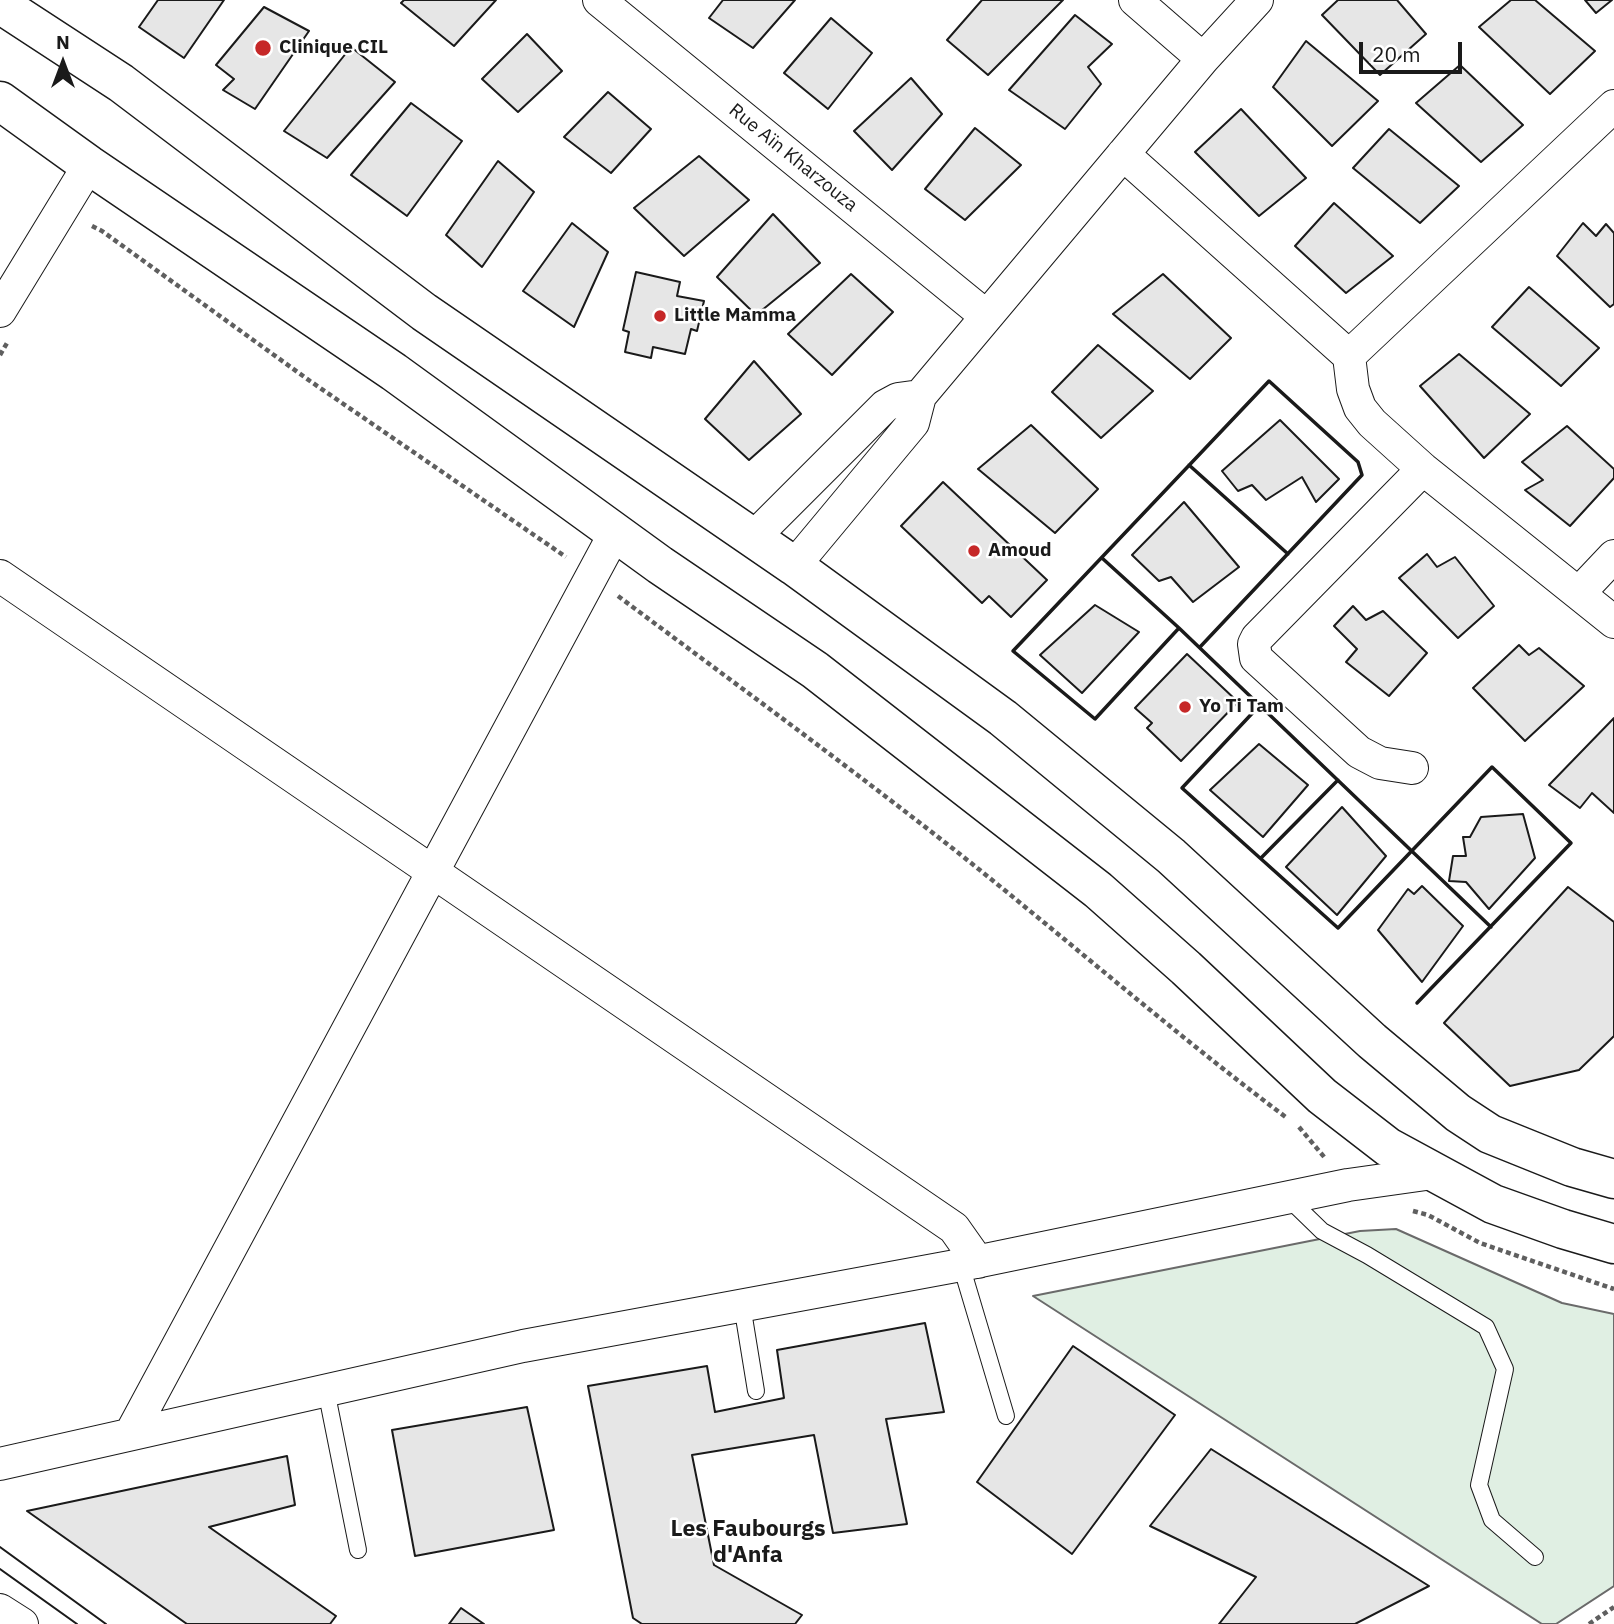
<!DOCTYPE html>
<html>
<head>
<meta charset="utf-8">
<style>
	body { margin:0 }
	#map { position:relative; width:1614px; height:1624px; overflow:hidden; background:#fff; font-family:"IBM Plex Sans",sans-serif }
	canvas { display:block }
	.north { position:absolute; left:28px; top:28px; width:70px; height:70px; -webkit-text-stroke:5px #fff; paint-order:stroke; rotate:0deg; font-size:19px; font-weight:700; line-height:28px; text-align:center; color:#1a1a1a }
	.north::after { content:''; display:block; margin:auto; width:24px; height:32px; background:#1a1a1a; clip-path:polygon(50% 0,100% 100%,50% 72%,0 100%) }
	.scale { position:absolute; left:1359px; top:42px; width:103px; height:32px; box-sizing:border-box; border:4px solid #1a1a1a; border-top:0; padding-left:9px; font-size:21px; line-height:24px; white-space:nowrap; color:#1a1a1a; -webkit-text-stroke:5px #fff; paint-order:stroke }
</style>
</head>
<body>
<div id="map">
<canvas width="1614" height="1624"></canvas>
<div class="north">N</div>
<div class="scale">20 m</div>
</div>
<script>
const ctx = document.querySelector('canvas').getContext('2d');
ctx.lineJoin = 'round';
function fill(path, color) { ctx.fillStyle = color; ctx.fill(path, 'evenodd'); }
function trace(path, color, width, dash) { ctx.strokeStyle = color; ctx.lineWidth = width; ctx.lineCap = dash ? 'butt' : 'round'; ctx.setLineDash(dash || []); ctx.stroke(path); }
function label(font, color, halo, rows, align = 'center') {
  ctx.font = font + ' "IBM Plex Sans",sans-serif'; ctx.lineWidth = 5; ctx.setLineDash([]); ctx.textBaseline = 'middle'; ctx.strokeStyle = halo; ctx.fillStyle = color; for (const [text, x, y, turn = 0] of rows) {
    ctx.save(); ctx.translate(x, y); ctx.rotate((+turn || 0) * Math.PI / 180); ctx.textAlign = isNaN(turn) ? turn : align; if (halo) ctx.strokeText(text, 0, 0); ctx.fillText(text, 0, 0); ctx.restore();
  }
}
const green = new Path2D(`
	M 1396,1229 L 1562,1303 L 1614,1314 L 1614,1586 L 1556,1624 L 1542,1624 L 1033,1296 L 1360,1231 Z`);
fill(green, '#e0efe3');
trace(green, '#6a6a6a', 2);
const building = new Path2D(`
	M 158,0 L 224,0 L 184,58 L 139,27 Z
	M 404,0 L 496,0 L 454,46 L 401,3 Z
	M 723,0 L 795,0 L 753,48 L 709,18 Z
	M 982,0 L 1063,0 L 988,75 L 947,40 Z
	M 1338,0 L 1397,0 L 1426,34 L 1380,75 L 1322,15 Z
	M 1511,0 L 1535,0 L 1595,51 L 1550,94 L 1479,27 Z
	M 1585,0 L 1612,0 L 1596,13 Z
	M 264,7 L 309,31 L 255,109 L 223,90 L 234,79 L 216,65 Z
	M 1075,15 L 1112,44 L 1088,67 L 1101,84 L 1065,129 L 1009,90 Z
	M 831,18 L 872,53 L 828,109 L 784,73 Z
	M 527,34 L 562,71 L 518,112 L 482,79 Z
	M 1306,41 L 1378,101 L 1332,146 L 1273,87 Z
	M 351,47 L 395,82 L 327,158 L 284,131 Z
	M 1460,65 L 1523,125 L 1481,162 L 1416,103 Z
	M 911,78 L 942,114 L 892,170 L 854,131 Z
	M 608,92 L 651,129 L 611,173 L 564,137 Z
	M 411,103 L 462,141 L 407,216 L 351,175 Z
	M 1241,109 L 1306,178 L 1259,216 L 1195,152 Z
	M 975,128 L 1021,165 L 965,220 L 925,189 Z
	M 1389,129 L 1459,186 L 1420,223 L 1353,168 Z
	M 699,156 L 749,200 L 684,256 L 634,208 Z
	M 498,161 L 534,192 L 482,267 L 446,235 Z
	M 1334,203 L 1393,256 L 1346,293 L 1295,246 Z
	M 773,214 L 820,263 L 756,315 L 717,277 Z
	M 572,223 L 608,252 L 574,327 L 523,291 Z
	M 1583,223 L 1596,236 L 1606,224 L 1614,233 L 1614,304 L 1610,307 L 1557,256 Z
	M 636,272 L 680,282 L 677,296 L 704,301 L 697,331 L 691,329 L 685,354 L 653,347 L 651,358 L 625,352 L 629,332 L 623,330 Z
	M 851,274 L 893,312 L 832,375 L 788,334 Z
	M 1163,274 L 1231,338 L 1190,379 L 1113,314 Z
	M 1529,287 L 1599,348 L 1561,386 L 1492,327 Z
	M 1098,345 L 1153,391 L 1101,438 L 1052,392 Z
	M 1459,354 L 1530,414 L 1484,458 L 1420,386 Z
	M 754,361 L 801,414 L 749,460 L 705,419 Z
	M 1280,420 L 1339,479 L 1316,502 L 1302,477 L 1266,500 L 1252,485 L 1238,491 L 1222,471 Z
	M 1031,425 L 1098,489 L 1055,533 L 978,469 Z
	M 1567,426 L 1614,469 L 1614,478 L 1570,526 L 1525,490 L 1543,480 L 1522,462 Z
	M 943,482 L 1047,580 L 1011,617 L 989,596 L 982,603 L 901,526 Z
	M 1184,502 L 1239,567 L 1193,602 L 1171,577 L 1159,581 L 1132,555 Z
	M 1427,554 L 1437,567 L 1455,557 L 1494,606 L 1458,638 L 1399,578 Z
	M 1095,605 L 1139,632 L 1082,693 L 1040,655 Z
	M 1353,606 L 1366,620 L 1383,611 L 1427,653 L 1389,696 L 1346,662 L 1357,649 L 1334,626 Z
	M 1519,645 L 1529,655 L 1539,648 L 1584,686 L 1525,741 L 1473,688 Z
	M 1187,654 L 1238,702 L 1181,761 L 1147,728 L 1152,723 L 1135,708 Z
	M 1614,718 L 1614,813 L 1592,793 L 1580,808 L 1549,785 Z
	M 1259,744 L 1308,785 L 1263,837 L 1210,790 Z
	M 1342,807 L 1386,856 L 1337,915 L 1286,867 Z
	M 1523,814 L 1535,858 L 1489,909 L 1466,882 L 1449,881 L 1453,856 L 1466,856 L 1463,837 L 1470,837 L 1481,817 Z
	M 1422,886 L 1463,926 L 1422,982 L 1378,930 L 1408,889 L 1414,894 Z
	M 1568,887 L 1614,922 L 1614,1036 L 1579,1070 L 1510,1086 L 1444,1023 Z
	M 925,1323 L 944,1412 L 886,1419 L 907,1524 L 833,1533 L 814,1435 L 692,1455 L 714,1565 L 802,1615 L 795,1624 L 642,1624 L 633,1618 L 588,1386 L 707,1366 L 715,1412 L 784,1398 L 777,1350 Z
	M 1073,1346 L 1175,1415 L 1072,1554 L 977,1482 Z
	M 527,1407 L 554,1530 L 415,1556 L 392,1430 Z
	M 1211,1449 L 1429,1586 L 1355,1624 L 1219,1624 L 1256,1577 L 1150,1526 Z
	M 287,1456 L 295,1505 L 209,1527 L 336,1616 L 330,1624 L 187,1624 L 27,1511 Z
	M 461,1608 L 484,1624 L 449,1624 Z`);
fill(building, '#e6e6e6');
trace(building, '#1a1a1a', 2);
const service = new Path2D(`
	M 1288,1198 L 1322,1231 L 1367,1255 L 1486,1327 L 1505,1369 L 1479,1485 L 1492,1520 L 1535,1557
	M 961,1265 L 1006,1416
	M 742,1305 L 756,1391
	M 326,1390 L 358,1550`);
const minor = new Path2D(`
	M 599,0 L 986,316
	M 1135,0 L 1203,59
	M 1123,154 L 1349,356 L 1353,389 L 1360,408 L 1372,423 L 1423,469 L 1614,622
	M 0,311 L 89,165
	M 1349,356 L 1614,106
	M 753,538 L 885,406 L 898,399 L 920,396
	M 794,566 L 913,423 L 920,396 L 1203,59 L 1257,0
	M 0,576 L 954,1228 L 978,1262
	M 1579,593 L 1614,556
	M 1412,768 L 1380,763 L 1359,752 L 1256,658 L 1254,644 L 1257,638 L 1423,469
	M 131,1433 L 616,531
	M 0,1464 L 523,1346 L 961,1265 L 1348,1185 L 1433,1173
	M 0,1610 L 22,1624`);
const secondary = new Path2D(`
	M 0,4 L 121,83 L 424,312 L 794,566 L 1003,718 L 1171,856 L 1372,1041 L 1458,1113 L 1490,1134 L 1572,1167 L 1614,1179
	M 0,101 L 89,165 L 394,372 L 660,565 L 815,670 L 1098,890 L 1186,968 L 1322,1096 L 1388,1147 L 1493,1204 L 1563,1229 L 1614,1244`);
trace(service, '#1a1a1a', 18);
trace(minor, '#1a1a1a', 34);
trace(secondary, '#1a1a1a', 41);
trace(new Path2D(`
	M 92,226 L 102,231 L 310,381 L 566,557
	M 0,355 L 7,343
	M 618,596 C 733,682 848,766 961,855 C 1070,942 1175,1034 1287,1118
	M 1299,1127 L 1325,1158
	M 1413,1211 L 1428,1215 L 1480,1243 L 1614,1289
	M 1589,1624 L 1614,1607`), '#5f5f5f', 4.5, [5, 3.5]);
trace(service, '#fff', 16);
trace(minor, '#fff', 32);
trace(secondary, '#fff', 38);
trace(new Path2D(`
	M 0,1547 L 106,1624
	M 0,1569 L 77,1624`), '#1a1a1a', 2);
trace(new Path2D(`
	M 1189,465 L 1288,554
	M 1102,558 L 1179,628
	M 1200,647 L 1362,475 L 1358,462 L 1269,381 L 1013,651 L 1095,719 L 1179,628 L 1491,927
	M 1260,705 L 1182,788 L 1338,928 L 1492,767 L 1571,843 L 1417,1003
	M 1261,858 L 1338,780`), '#1a1a1a', 3.5);
for (const [x, y, r, color] of [
	[263,48,9,"#c62828"],
	[660,316,7,"#c62828"],
	[974,551,7,"#c62828"],
	[1185,707,7,"#c62828"]
]) { const dot = new Path2D(); dot.arc(x, y, r, 0, 2 * Math.PI); ctx.fillStyle = color; ctx.fill(dot); trace(dot, '#fff', 2.5); }
label('bold 19px', '#1a1a1a', '#fff', [
	["Clinique CIL",279,48],
	["Little Mamma",674,316],
	["Amoud",988,551],
	["Yo Ti Tam",1199,707]
], 'left');
label('19px', '#1a1a1a', '#fff', [
	["Rue Aïn Kharzouza",793,158,39]
]);
label('bold 23px', '#1a1a1a', '#fff', [
	["Les Faubourgs",748,1529],
	["d'Anfa",748,1555]
]);
</script>
</body>
</html>
